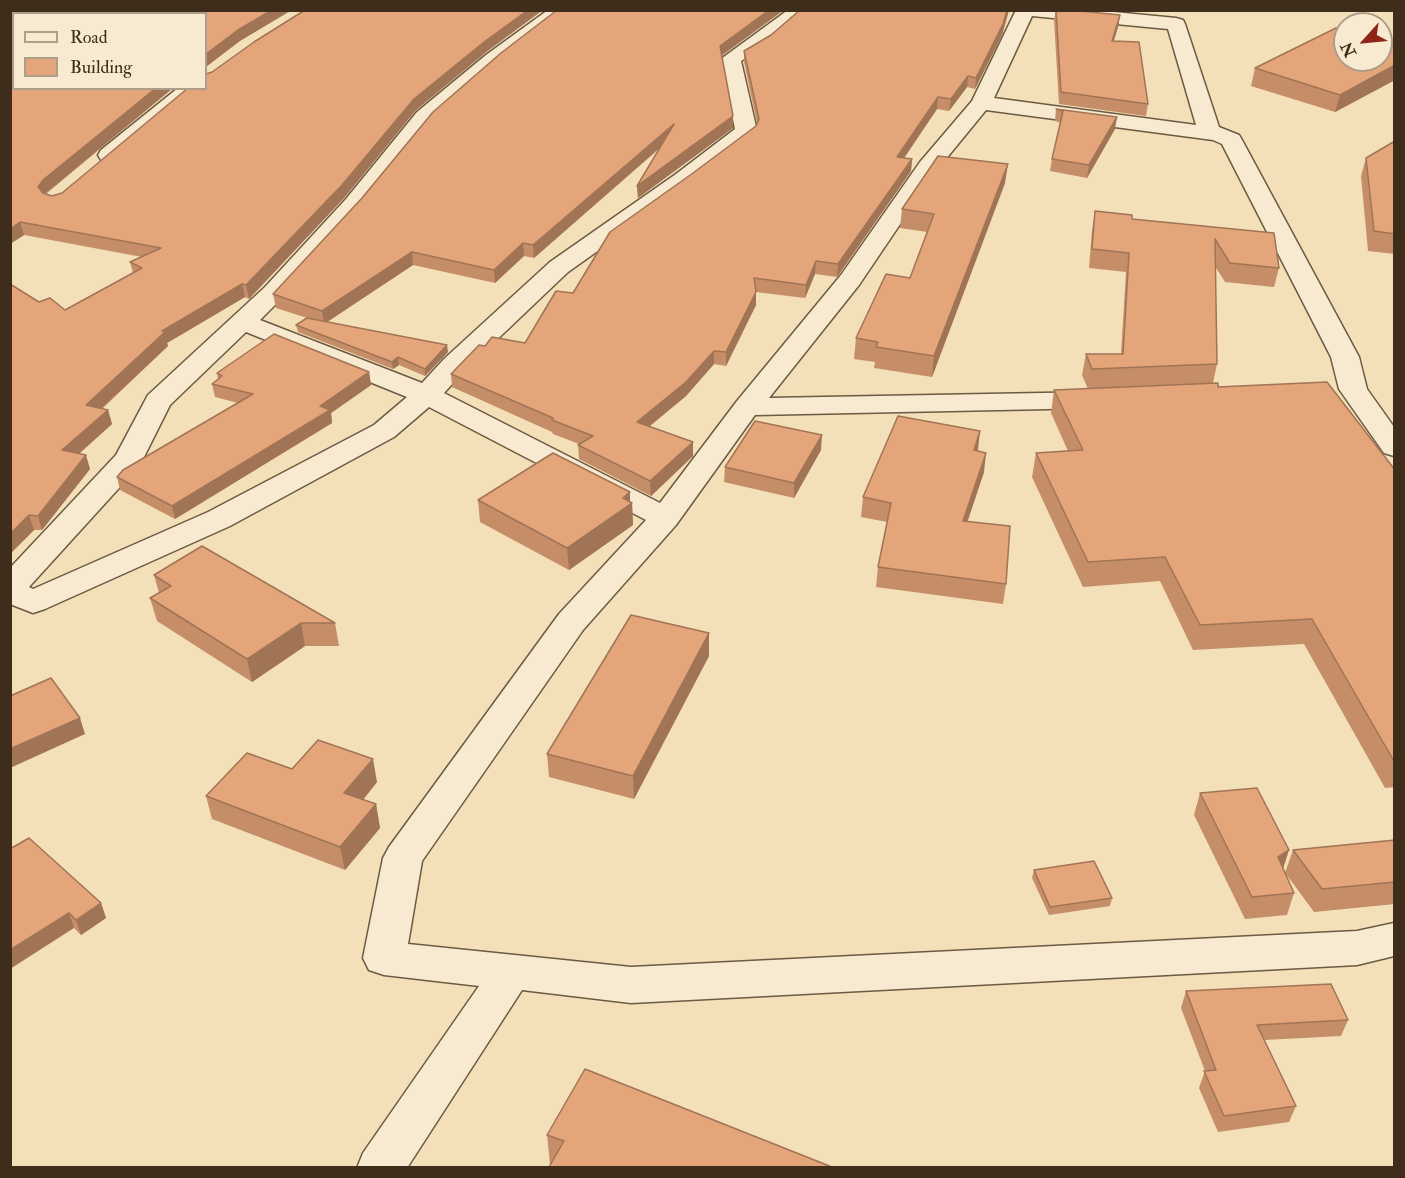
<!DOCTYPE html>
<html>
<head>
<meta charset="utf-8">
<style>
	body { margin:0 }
	#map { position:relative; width:1405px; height:1178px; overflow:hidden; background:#f3dfb8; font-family:"IM FELL Double Pica",serif }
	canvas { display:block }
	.frame { position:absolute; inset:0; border:12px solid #3f2d1c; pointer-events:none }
	.legend { position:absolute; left:12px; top:12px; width:195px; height:78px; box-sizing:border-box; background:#f7ead1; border:2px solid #ad9e89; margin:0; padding:8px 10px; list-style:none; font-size:18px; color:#3f2d1c }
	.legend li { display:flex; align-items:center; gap:12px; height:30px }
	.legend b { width:30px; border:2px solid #ad9e89 }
	.north { position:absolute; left:1333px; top:12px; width:60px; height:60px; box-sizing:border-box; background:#f7ead1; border:2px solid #ad9e89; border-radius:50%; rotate:243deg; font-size:16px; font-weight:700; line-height:24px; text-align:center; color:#3f2d1c }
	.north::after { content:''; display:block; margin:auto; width:21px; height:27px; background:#8f2418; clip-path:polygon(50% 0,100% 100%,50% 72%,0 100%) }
</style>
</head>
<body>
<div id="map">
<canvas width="1405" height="1178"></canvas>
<div class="frame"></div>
<ul class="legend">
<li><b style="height:8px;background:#f7ead1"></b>Road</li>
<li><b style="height:16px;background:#e5a57a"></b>Building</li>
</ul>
<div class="north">N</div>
</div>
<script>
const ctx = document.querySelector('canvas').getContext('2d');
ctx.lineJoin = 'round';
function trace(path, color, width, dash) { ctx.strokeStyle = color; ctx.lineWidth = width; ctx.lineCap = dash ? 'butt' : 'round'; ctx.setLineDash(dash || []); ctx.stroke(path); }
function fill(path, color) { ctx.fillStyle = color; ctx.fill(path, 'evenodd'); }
const minor = new Path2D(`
	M 548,10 L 570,10 L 500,63 L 433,122 L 362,209 L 283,297 L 260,320 L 422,383 L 444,359 L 550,262 L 676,174 L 735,129 L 721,59 L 788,10 L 809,10 L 769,44 L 741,61 L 757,131 L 754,136 L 692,184 L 568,272 L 464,371 L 444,393 L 660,503 L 737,401 L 841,275 L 920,162 L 972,101 L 1016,10 L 1093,10 L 1176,18 L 1183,20 L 1185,24 L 1219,127 L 1239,135 L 1242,140 L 1359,357 L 1367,389 L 1394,427 L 1394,456 L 1384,453 L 1339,389 L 1331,357 L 1222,144 L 1213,140 L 986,110 L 936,171 L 859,285 L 769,398 L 1097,392 L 1107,394 L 1111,400 L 1107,406 L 1097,408 L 755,415 L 676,525 L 583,630 L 422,861 L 408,944 L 631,967 L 1357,931 L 1394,923 L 1394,956 L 1357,965 L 631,1003 L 522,990 L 407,1168 L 357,1168 L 363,1153 L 479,986 L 384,975 L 369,970 L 363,958 L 383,858 L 389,847 L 559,614 L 646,520 L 429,407 L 394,437 L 230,526 L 45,609 L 33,613 L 10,604 L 10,568 L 116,455 L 148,395 L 265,287 L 346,199 L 417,112 L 486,55 ZM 1032,16 L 1168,29 L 1196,125 L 994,98 ZM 246,332 L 407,397 L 374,425 L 208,512 L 33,589 L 29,587 L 140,465 L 170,405 Z
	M 178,88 L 201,88 L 117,160 L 109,162 L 101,160 L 98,155 L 101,150 Z`);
trace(minor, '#6c5a43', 3);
fill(minor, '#f7ead1');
fill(new Path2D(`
	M 10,10 L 240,41 L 14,88 L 173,88 L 46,194 L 52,196 L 62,193 L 485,53 L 416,110 L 344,198 L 249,299 L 245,297 L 167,343 L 168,346 L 102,409 L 108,410 L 112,424 L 79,454 L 90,469 L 42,530 L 34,530 L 10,554 L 39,302 L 65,310 L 133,273 L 130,262 L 142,257 L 24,235 L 10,244 Z
	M 800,10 L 1009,10 L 1002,35 L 975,89 L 967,87 L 949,111 L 937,109 L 904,158 L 912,159 L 911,171 L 837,277 L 815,274 L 805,298 L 756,292 L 756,305 L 726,366 L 714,364 L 686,396 L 649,427 L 693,456 L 651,496 L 579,459 L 578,445 L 579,444 L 553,434 L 552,432 L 452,387 L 451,374 L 485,346 L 525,343 L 693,173 L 756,126 L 757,123 L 744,62 L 744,51 L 771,35 Z
	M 1056,10 L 1120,15 L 1118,27 L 1114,41 L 1148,104 L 1146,116 L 1059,104 L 1054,20 Z
	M 1395,45 L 1395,80 L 1335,112 L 1251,86 L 1255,68 Z
	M 722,56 L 733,128 L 638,198 L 637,186 L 659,149 L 534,258 L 524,256 L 495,283 L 413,265 L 327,322 L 448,352 L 425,376 L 399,365 L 393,369 L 298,332 L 296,325 L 307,318 L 276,308 L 273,294 Z
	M 1056,109 L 1115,129 L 1087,178 L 1050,171 L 1052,159 L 1061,123 L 1055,121 Z
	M 1395,141 L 1395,254 L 1368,251 L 1361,176 L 1366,158 Z
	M 1005,183 L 932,377 L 874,368 L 875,362 L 854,359 L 856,338 L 910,278 L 927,232 L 900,228 L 902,209 Z
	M 1095,211 L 1132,219 L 1274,233 L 1279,268 L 1274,287 L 1225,282 L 1215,266 L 1217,364 L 1213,383 L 1218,387 L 1395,470 L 1395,787 L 1385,788 L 1304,644 L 1193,650 L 1160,581 L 1083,587 L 1032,477 L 1036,453 L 1068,451 L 1051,413 L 1054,390 L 1088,389 L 1082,375 L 1086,354 L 1121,354 L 1126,272 L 1089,268 L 1092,230 Z
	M 369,372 L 371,385 L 331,413 L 332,423 L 175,519 L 120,490 L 117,477 L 238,403 L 215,397 L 212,384 L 218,379 L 217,373 Z
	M 821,450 L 794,498 L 724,482 L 725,467 Z
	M 978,451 L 984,472 L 967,522 L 1006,584 L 1003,604 L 876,587 L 878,567 L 887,522 L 861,517 L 863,497 Z
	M 478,500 L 630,501 L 632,503 L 633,525 L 569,570 L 480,522 Z
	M 154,575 L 335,623 L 339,646 L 305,646 L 252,682 L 157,621 L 150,598 L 159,593 Z
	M 709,633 L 709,656 L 634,799 L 549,777 L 547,754 Z
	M 292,769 L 377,782 L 363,800 L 376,804 L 380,828 L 345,870 L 212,819 L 206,796 Z
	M 1200,793 L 1283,869 L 1285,873 L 1293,850 L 1395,840 L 1395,904 L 1314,912 L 1286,874 L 1294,893 L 1287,915 L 1245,919 L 1194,815 Z
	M 10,849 L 101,903 L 106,918 L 81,935 L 74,928 Z
	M 1034,870 L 1112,898 L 1110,906 L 1049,915 L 1032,878 Z
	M 1186,991 L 1348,1020 L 1341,1036 L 1264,1040 L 1296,1106 L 1289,1122 L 1218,1132 L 1199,1088 L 1205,1071 L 1181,1008 Z
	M 547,1135 L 832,1167 L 550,1164 Z`), '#c58e69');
fill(new Path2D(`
	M 272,10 L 292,10 L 240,41 L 206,67 L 206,54 L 238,30 Z
	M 528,10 L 543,10 L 485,53 L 416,110 L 344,198 L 249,299 L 246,285 L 414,99 L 484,42 Z
	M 769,10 L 784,10 L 720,57 L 720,46 Z
	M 1007,10 L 1009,10 L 1002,35 L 975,89 L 976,78 Z
	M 1120,15 L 1118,27 L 1110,52 L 1112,41 Z
	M 1395,65 L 1395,80 L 1335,112 L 1340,95 Z
	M 968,76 L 967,87 L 949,111 L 951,99 Z
	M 156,88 L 173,88 L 47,192 L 42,199 L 38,187 L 43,180 Z
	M 938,97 L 937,109 L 896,170 L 897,157 Z
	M 733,116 L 733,128 L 638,198 L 637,186 Z
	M 1117,117 L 1115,129 L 1087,178 L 1089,165 Z
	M 674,124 L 674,135 L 534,258 L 533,245 Z
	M 912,159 L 911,171 L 837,277 L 838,264 Z
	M 1008,164 L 1005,183 L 932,377 L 934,356 Z
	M 20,222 L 24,235 L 10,244 L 10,229 Z
	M 523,243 L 524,256 L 495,283 L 494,270 Z
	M 412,252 L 413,265 L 324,324 L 322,311 Z
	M 816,261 L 815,274 L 805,298 L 806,285 Z
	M 242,284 L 245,297 L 167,343 L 168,346 L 90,419 L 86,405 L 162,331 Z
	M 756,292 L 756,305 L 726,366 L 726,352 Z
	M 447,345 L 448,352 L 425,376 L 425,369 Z
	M 714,351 L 714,364 L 686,396 L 637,436 L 637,422 Z
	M 398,357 L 399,365 L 393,369 L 392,362 Z
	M 369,372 L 371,385 L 331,413 L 332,423 L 175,519 L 172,506 Z
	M 108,410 L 112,424 L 66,465 L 62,450 Z
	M 980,431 L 978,450 L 971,469 L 974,450 Z
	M 822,435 L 821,450 L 794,498 L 794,483 Z
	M 693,442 L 693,456 L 651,496 L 650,481 Z
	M 986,453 L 984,472 L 961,541 L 963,521 Z
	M 86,455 L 90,469 L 42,530 L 38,516 Z
	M 630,492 L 630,504 L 632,503 L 633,525 L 569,570 L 567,548 Z
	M 29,515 L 34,530 L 10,554 L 10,534 Z
	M 301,623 L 305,646 L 252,682 L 247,659 Z
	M 709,633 L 709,656 L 634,799 L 633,776 Z
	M 80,718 L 85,734 L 10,768 L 10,749 Z
	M 373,759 L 377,782 L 349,817 L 344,793 Z
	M 376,804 L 380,828 L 345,870 L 340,847 Z
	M 1289,850 L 1282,872 L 1278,857 Z
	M 101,903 L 106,918 L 81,935 L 76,920 Z
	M 69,913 L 74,928 L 10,969 L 10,950 Z`), '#a07455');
const building = new Path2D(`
	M 10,10 L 272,10 L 238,30 L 206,54 L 206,14 L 14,14 L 14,88 L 156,88 L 43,180 L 38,187 L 43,193 L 52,196 L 62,193 L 188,88 L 206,88 L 206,74 L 212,72 L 254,42 L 305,10 L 528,10 L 484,42 L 414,99 L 342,185 L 246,285 L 242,284 L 162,331 L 165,332 L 86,405 L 108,410 L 62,450 L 86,455 L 38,516 L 29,515 L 10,534 L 10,284 L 39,302 L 50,298 L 65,310 L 142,268 L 130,262 L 161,248 L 20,222 L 10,229 Z
	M 557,10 L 769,10 L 720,46 L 733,116 L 637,186 L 674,124 L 533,245 L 523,243 L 494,270 L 412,252 L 322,311 L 273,294 L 362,198 L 433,112 L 501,53 Z
	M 800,10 L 1007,10 L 1003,24 L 976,78 L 968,76 L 951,99 L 938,97 L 897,157 L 912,159 L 838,264 L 816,261 L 806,285 L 754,278 L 756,292 L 726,352 L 714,351 L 686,382 L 637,422 L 693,442 L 650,481 L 578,445 L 593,436 L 552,420 L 553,418 L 451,374 L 479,345 L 485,346 L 492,337 L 525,343 L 556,291 L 573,293 L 610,232 L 693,173 L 756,126 L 759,119 L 744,51 L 771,35 Z
	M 1056,10 L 1071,10 L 1120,15 L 1112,41 L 1139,42 L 1148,104 L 1061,92 Z
	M 1336,28 L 1345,31 L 1345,60 L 1381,60 L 1381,41 L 1395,45 L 1395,65 L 1340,95 L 1255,68 Z
	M 1056,109 L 1117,117 L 1089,165 L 1052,159 L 1063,111 Z
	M 1395,141 L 1395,234 L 1374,231 L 1366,158 Z
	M 938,156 L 1008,164 L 934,356 L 876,347 L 878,342 L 856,338 L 886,274 L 910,278 L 934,214 L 902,209 Z
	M 1095,211 L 1132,215 L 1132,219 L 1274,233 L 1279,268 L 1230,263 L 1215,239 L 1217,364 L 1092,369 L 1086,354 L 1123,354 L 1129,253 L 1092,249 Z
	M 307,318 L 447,345 L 425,369 L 398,357 L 392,362 L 296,325 Z
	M 274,334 L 369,372 L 320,406 L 330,410 L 172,506 L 117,477 L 123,470 L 253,394 L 212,384 L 222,376 L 217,373 Z
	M 1327,382 L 1395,470 L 1395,763 L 1312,619 L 1200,625 L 1165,557 L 1088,562 L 1036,453 L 1083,450 L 1054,390 L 1218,383 L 1218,387 Z
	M 898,416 L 980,431 L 974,450 L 986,453 L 963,521 L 1010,526 L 1006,584 L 878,567 L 891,503 L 863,497 Z
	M 755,421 L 822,435 L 794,483 L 725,467 Z
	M 553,453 L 630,492 L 623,498 L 632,503 L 567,548 L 478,500 Z
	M 202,546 L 335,623 L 301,623 L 247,659 L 150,598 L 171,586 L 154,575 Z
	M 631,615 L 709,633 L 633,776 L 547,754 Z
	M 51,678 L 80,718 L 10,749 L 10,696 Z
	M 318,740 L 373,759 L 344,793 L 376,804 L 340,847 L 206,796 L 247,753 L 292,769 Z
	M 1257,788 L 1289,850 L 1278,857 L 1294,893 L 1252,897 L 1200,793 Z
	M 29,838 L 101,903 L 76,920 L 69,913 L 10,950 L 10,849 Z
	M 1395,840 L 1395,882 L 1322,889 L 1293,850 Z
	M 1094,861 L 1112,898 L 1050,907 L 1034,870 Z
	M 1331,984 L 1348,1020 L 1257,1025 L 1296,1106 L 1224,1116 L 1204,1071 L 1216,1070 L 1186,991 Z
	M 585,1069 L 832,1167 L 549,1167 L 564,1141 L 547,1135 Z`);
fill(building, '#e5a57a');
trace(building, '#a07455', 1.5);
</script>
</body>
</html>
